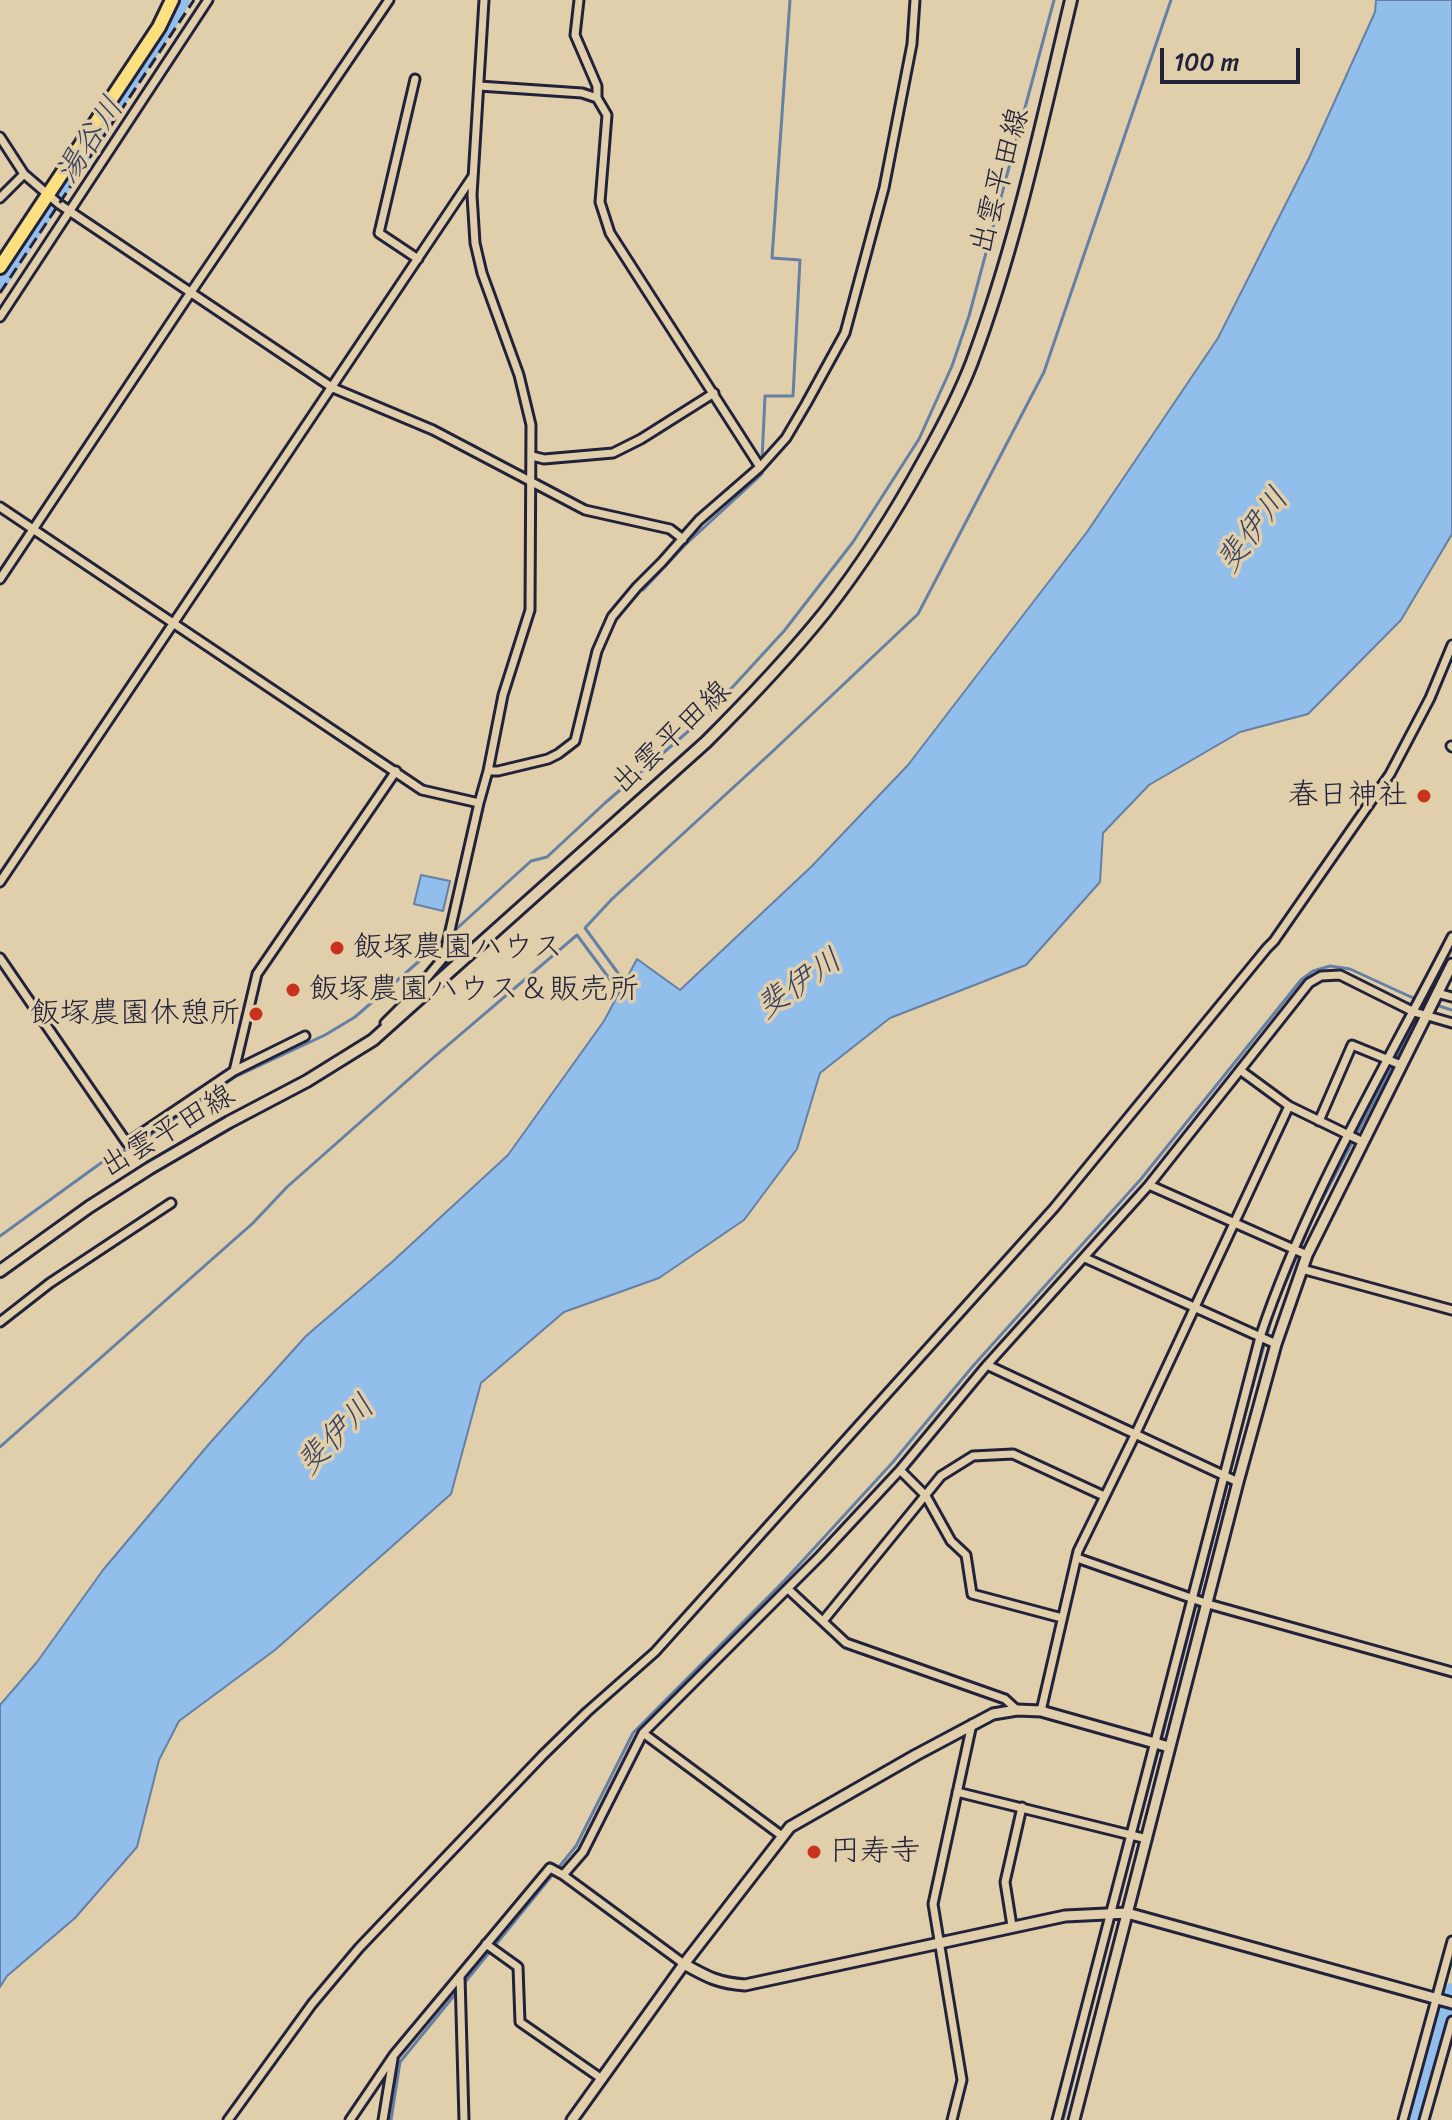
<!DOCTYPE html>
<html>
<head>
<meta charset="utf-8">
<style>
	body { margin:0 }
	#map { position:relative; width:1452px; height:2120px; overflow:hidden; background:#e1cfac; font-family:Sriracha,sans-serif }
	canvas { display:block }
	.scale { position:absolute; left:1160px; top:48px; width:140px; height:36px; box-sizing:border-box; border:4px solid #22223b; border-top:0; padding-left:10px; font-size:24px; line-height:28px; white-space:nowrap; color:#22223b; -webkit-text-stroke:6px #e1cfac; paint-order:stroke }
</style>
</head>
<body>
<div id="map">
<canvas width="1452" height="2120"></canvas>
<div class="scale">100 m</div>
</div>
<script>
const ctx = document.querySelector('canvas').getContext('2d');
ctx.lineJoin = 'round';
function fill(path, color) { ctx.fillStyle = color; ctx.fill(path, 'evenodd'); }
function trace(path, color, width, dash) { ctx.strokeStyle = color; ctx.lineWidth = width; ctx.lineCap = dash ? 'butt' : 'round'; ctx.setLineDash(dash || []); ctx.stroke(path); }
function label(font, color, halo, rows, align = 'center') {
  ctx.font = font + ' Sriracha,"Klee One",sans-serif'; ctx.lineWidth = 7; ctx.setLineDash([]); ctx.textBaseline = 'middle'; ctx.strokeStyle = halo; ctx.fillStyle = color; for (const [text, x, y, turn = 0] of rows) {
    ctx.save(); ctx.translate(x, y); ctx.rotate((+turn || 0) * Math.PI / 180); ctx.textAlign = isNaN(turn) ? turn : align; if (halo) ctx.strokeText(text, 0, 0); ctx.fillText(text, 0, 0); ctx.restore();
  }
}
const water = new Path2D(`
	M 1376,0 L 1452,0 L 1452,534 L 1401,620 L 1308,714 L 1240,732 L 1149,785 L 1103,833 L 1100,882 L 1026,965 L 890,1018 L 820,1073 L 797,1149 L 744,1220 L 659,1278 L 564,1312 L 481,1383 L 451,1494 L 275,1650 L 179,1721 L 159,1760 L 137,1847 L 75,1918 L 7,1976 L 0,1987 L 0,1705 L 37,1662 L 103,1570 L 209,1444 L 306,1336 L 392,1262 L 508,1155 L 604,1021 L 637,959 L 680,990 L 812,866 L 908,765 L 1087,532 L 1218,338 L 1309,158 L 1375,12 Z
	M 421,875 L 450,881 L 443,911 L 414,904 Z`);
fill(water, '#91beeb');
trace(water, '#6580a5', 2);
trace(new Path2D(`
	M 762,460 L 765,396 L 793,396 L 800,260 L 772,258 L 790,0
	M 643,590 L 685,545 L 762,474 L 762,468
	M 453,932 L 531,861 L 547,857 L 605,803 L 706,716 L 784,631 L 853,542 L 919,439 L 952,366 L 969,316 L 1054,0
	M 626,984 L 585,928 L 612,899 L 773,751 L 918,614 L 1044,372 L 1171,0
	M 0,1236 L 112,1155 L 133,1147 L 235,1077 L 325,1035 L 355,1017 L 447,937
	M 0,1447 L 253,1223 L 287,1187 L 434,1057 L 577,935 L 620,993
	M 1161,1741 L 1250,1395 L 1274,1310 L 1314,1215 L 1426,1002 L 1452,946
	M 1115,1911 L 1159,1748
	M 391,2120 L 400,2062 L 576,1846 L 633,1733 L 785,1580 L 893,1462 L 973,1366 L 1141,1179 L 1301,980 L 1313,971 L 1330,966 L 1350,969 L 1411,997 L 1452,1010
	M 1063,2120 L 1105,1949`), '#6580a5', 3);
trace(new Path2D(`
	M 0,282 L 173,17 L 182,0
	M 1416,2120 L 1452,1991`), '#91beeb', 16);
const minor = new Path2D(`
	M 579,0 L 575,35 L 597,86 L 597,98 L 607,115 L 600,202 L 610,233 L 760,467
	M 415,79 L 379,233 L 418,259
	M 479,86 L 582,93 L 597,98
	M 0,137 L 24,174 L 59,204 L 333,388 L 433,430 L 585,510 L 670,529 L 683,539
	M 0,198 L 24,174
	M 0,317 L 208,0
	M 532,456 L 544,459 L 613,453 L 641,439 L 714,393
	M 0,507 L 422,790 L 479,803
	M 0,579 L 191,292 L 389,0
	M 1451,746 L 1452,747
	M 488,771 L 498,771 L 548,759 L 558,754 L 575,741 L 597,651 L 612,617 L 637,587 L 662,562 L 699,520 L 760,467 L 786,438 L 806,404 L 845,333 L 884,188 L 912,44 L 915,0
	M 0,882 C 156,646 316,412 473,176
	M 0,958 L 127,1143 L 234,1071 L 305,1036
	M 1437,993 L 1452,997
	M 385,1023 L 409,999 L 444,957 L 479,803 L 488,771 L 503,695 L 530,610 L 531,425 L 519,375 L 482,273 L 475,243 L 472,195 L 484,0
	M 1240,1070 L 1289,1106 L 1363,1142
	M 234,1071 L 257,974 L 396,771
	M 1319,1121 L 1352,1045 L 1401,1065
	M 1149,1185 L 1307,1255
	M 1085,1258 L 1276,1344
	M 1302,1269 L 1452,1310
	M 0,1322 L 50,1283 L 171,1203
	M 987,1365 L 1238,1482
	M 900,1470 L 926,1496 L 951,1541 L 966,1555 L 972,1594 L 1062,1618
	M 1077,1558 L 1208,1604 L 1452,1672
	M 788,1589 L 846,1643 L 1005,1699 L 1017,1710
	M 823,1621 L 941,1476 L 973,1456 L 1013,1454 L 1104,1496
	M 1041,1711 L 1078,1551 L 1135,1435 L 1289,1106
	M 643,1733 L 782,1836
	M 957,1792 L 1147,1839
	M 563,1875 L 583,1852 L 643,1733 L 820,1556 L 900,1470 L 987,1365 L 1149,1185 L 1309,983 L 1321,976 L 1340,975 L 1414,1012 L 1452,1023
	M 1012,1926 L 1005,1882 L 1022,1807
	M 486,1944 L 518,1967 L 520,2022 L 602,2079
	M 460,1976 L 464,2120
	M 228,2120 L 312,2004 L 359,1948 L 543,1755 L 587,1712 L 655,1652 L 1054,1208 L 1267,948 L 1274,941 L 1390,774 L 1430,698 L 1452,645
	M 350,2120 L 394,2055 L 550,1868 L 563,1875 L 684,1964
	M 383,2120 L 393,2059
	M 952,2120 L 962,2080 L 933,1904 L 972,1724
	M 1057,2120 L 1260,1337 C 1307,1197 1385,1068 1452,937
	M 1403,2120 L 1452,1941
	M 1424,2120 L 1452,2021`);
const tertiary = new Path2D(`
	M 684,1964 C 707,1977 718,1983 745,1985 L 1065,1916 L 1127,1913 L 1452,2003
	M 572,2120 L 684,1964 L 790,1827 L 916,1755 L 993,1714 L 1017,1710 L 1041,1711 L 1169,1747
	M 1074,2120 L 1238,1482 L 1276,1344 L 1307,1255 L 1452,964`);
const secondary = new Path2D(`
	M 0,1271 L 89,1207 L 150,1168 L 229,1122 L 307,1081 L 373,1040 L 706,742 C 747,701 788,658 825,612 C 862,565 895,513 924,460 C 942,428 959,396 972,362 C 1016,245 1042,121 1071,0`);
const trunk = new Path2D(`
	M 0,267 L 159,27 L 172,0`);
trace(minor, '#22223b', 13);
trace(tertiary, '#22223b', 15);
trace(secondary, '#22223b', 16);
trace(trunk, '#22223b', 18);
trace(minor, '#e1cfac', 7);
trace(tertiary, '#e1cfac', 9);
trace(secondary, '#e1cfac', 10);
trace(trunk, '#fce080', 12);
trace(new Path2D(`
	M 0,293 L 194,0`), '#22223b', 3, [12, 6]);
for (const [x, y, r, color] of [
	[1424,796,8,"#c8321e"],
	[337,948,8,"#c8321e"],
	[293,990,8,"#c8321e"],
	[256,1014,8,"#c8321e"],
	[814,1852,8,"#c8321e"]
]) { const dot = new Path2D(); dot.arc(x, y, r, 0, 2 * Math.PI); ctx.fillStyle = color; ctx.fill(dot); trace(dot, '#e1cfac', 3); }
label('30px', '#22223b', '#e1cfac', [
	["出雲平田線",1001,181,-75],
	["出雲平田線",672,738,-43],
	["出雲平田線",168,1132,-31]
]);
label('30px', '#22223b', '#e1cfac', [
	["春日神社",1408,796,"right"],
	["飯塚農園ハウス",353,948],
	["飯塚農園ハウス＆販売所",309,990],
	["飯塚農園休憩所",240,1014,"right"],
	["円寿寺",830,1852]
], 'left');
label('italic 32px', '#38415e', '#e1cfac', [
	["湯谷川",91,141,-57],
	["斐伊川",1254,531,-53],
	["斐伊川",800,985,-35],
	["斐伊川",337,1436,-46]
]);
</script>
</body>
</html>
